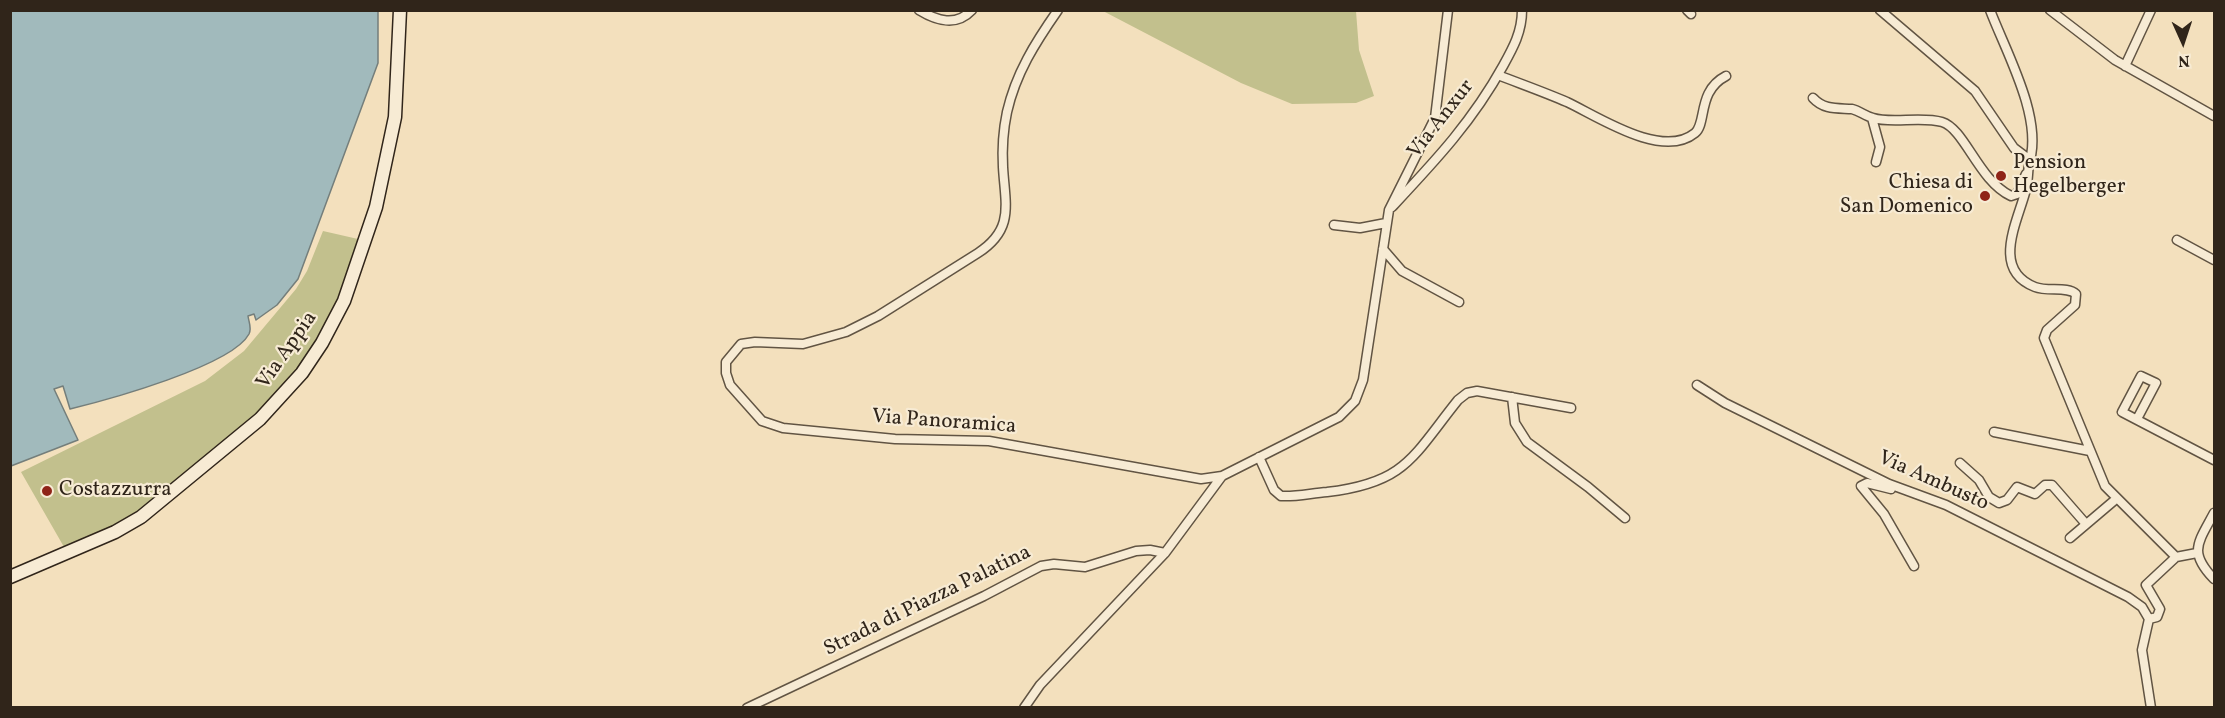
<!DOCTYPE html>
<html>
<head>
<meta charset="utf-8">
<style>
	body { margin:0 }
	#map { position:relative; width:2225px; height:718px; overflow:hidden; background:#f3e0bd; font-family:Vollkorn,serif }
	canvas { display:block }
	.frame { position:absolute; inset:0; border:12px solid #30251a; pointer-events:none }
	.north { position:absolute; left:2153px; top:12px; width:60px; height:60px; -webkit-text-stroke:4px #f7ebd4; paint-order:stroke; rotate:177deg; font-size:16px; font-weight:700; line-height:24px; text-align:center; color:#30251a }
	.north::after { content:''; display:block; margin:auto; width:21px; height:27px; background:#30251a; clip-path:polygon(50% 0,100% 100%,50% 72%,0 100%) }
</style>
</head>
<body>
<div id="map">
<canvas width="2225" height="718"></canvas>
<div class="frame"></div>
<div class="north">N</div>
</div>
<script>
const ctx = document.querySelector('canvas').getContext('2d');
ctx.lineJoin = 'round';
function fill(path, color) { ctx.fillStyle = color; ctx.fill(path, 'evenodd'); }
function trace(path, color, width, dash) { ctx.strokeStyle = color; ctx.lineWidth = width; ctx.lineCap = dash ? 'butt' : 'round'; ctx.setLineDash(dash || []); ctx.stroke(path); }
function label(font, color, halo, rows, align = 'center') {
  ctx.font = font + ' Vollkorn,serif'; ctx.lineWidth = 4.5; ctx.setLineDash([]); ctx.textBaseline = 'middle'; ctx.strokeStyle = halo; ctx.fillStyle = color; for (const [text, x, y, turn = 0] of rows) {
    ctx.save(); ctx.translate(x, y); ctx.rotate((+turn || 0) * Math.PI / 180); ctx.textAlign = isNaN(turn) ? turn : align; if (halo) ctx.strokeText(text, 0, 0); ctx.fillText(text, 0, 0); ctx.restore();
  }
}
fill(new Path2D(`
	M 1103,11 L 1356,11 L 1359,50 L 1374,96 L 1356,103 L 1292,104 L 1241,83 Z
	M 323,231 L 358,239 C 349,268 340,299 326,325 C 292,392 200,469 138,511 C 115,526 90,536 64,547 L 21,472 L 205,381 L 244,351 L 296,289 L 307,271 Z`), '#c2c08d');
const water = new Path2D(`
	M 11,10 L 378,11 L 378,63 L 298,279 L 277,305 L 256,320 L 254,314 L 248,316 C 249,323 252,328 249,334 C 232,366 107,400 70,409 L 63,386 L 54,389 L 78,440 L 11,466 Z`);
fill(water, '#a1babc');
trace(water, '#747e7b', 1.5);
const minor = new Path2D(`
	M 919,10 C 937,21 956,27 972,10
	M 1058,10 C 1035,43 1016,73 1007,112 C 1003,131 1002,149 1003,167 C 1005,204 1015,229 978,253 L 878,316 L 846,332 L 803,344 L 755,342 L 741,344 L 726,362 L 726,373 L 730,385 L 762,421 L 783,428 L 895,439 L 989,441 L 1201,479 L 1222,476 L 1339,417 L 1355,401 L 1363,380 L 1389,210 L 1435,118 L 1448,10
	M 1687,10 L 1691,14
	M 1880,10 L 1975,91 L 2014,148 L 2030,160 C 2042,116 2006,52 1990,10
	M 2050,10 L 2115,60 L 2214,116
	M 2125,66 L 2151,10
	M 1498,75 C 1521,84 1544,92 1567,102 C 1597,116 1662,160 1695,133 C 1707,123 1697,91 1726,76
	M 1813,98 C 1824,110 1837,108 1852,109 C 1860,111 1865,116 1873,118 C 1891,124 1921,116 1942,122 C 1965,129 1978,180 2011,196 L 2017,194 L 2026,174
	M 1872,118 L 1880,147 L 1876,162
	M 2030,160 C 2027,171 2029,182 2025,193 C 2016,225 1992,270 2035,287 C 2048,292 2067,286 2076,294 L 2075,305 L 2047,330 L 2044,338 L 2105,486 L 2176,557 L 2197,553
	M 1392,207 C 1435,161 1472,122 1503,66 C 1513,48 1522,32 1522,10
	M 1334,225 L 1360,228 L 1386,223
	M 2177,240 L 2214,260
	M 1383,249 L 1402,271 L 1459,302
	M 1697,385 L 1725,403 L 1889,484 L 1946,505 L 2128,597 L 2142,607 L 2149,619
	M 1512,397 L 1515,423 L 1527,442 L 1588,487 L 1625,518
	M 2137,419 L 2156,383 L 2141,376 L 2122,412 L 2214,460
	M 1994,432 L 2090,451
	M 1259,457 L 1274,490 L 1281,496 C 1296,497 1312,493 1327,492 C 1406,483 1413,456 1458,400 L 1467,393 L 1477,391 L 1571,408
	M 1960,463 L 1979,480 L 1989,497 L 1999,503 L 2007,500 L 2017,487 L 2035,494 L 2045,485 L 2052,485 L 2086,524
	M 1891,489 L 1867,483 L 1861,486 L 1884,514 L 1914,566
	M 2214,513 C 2198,543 2188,552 2214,579
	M 2070,538 L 2116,499
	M 747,708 L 984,596 L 1041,566 L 1054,564 L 1085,567 L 1136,551 L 1150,550 L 1165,553
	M 1024,708 L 1040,685 L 1165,553 L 1222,476
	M 2151,708 L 2142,650 L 2149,619 L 2157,617 L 2160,609 L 2146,585 L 2176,557`);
const secondary = new Path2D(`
	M 10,577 L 115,532 L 141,517 L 260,419 L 302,373 L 322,343 L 344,301 L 376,207 L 395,117 L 400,10`);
trace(minor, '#615443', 11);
trace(secondary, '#30251a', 15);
trace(minor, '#f7ebd4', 8);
trace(secondary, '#f7ebd4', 12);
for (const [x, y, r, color] of [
	[2001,176,6,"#8f2418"],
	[1985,196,6,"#8f2418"],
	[47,491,6,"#8f2418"]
]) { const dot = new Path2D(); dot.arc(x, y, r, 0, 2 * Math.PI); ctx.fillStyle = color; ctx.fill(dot); trace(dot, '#f7ebd4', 2); }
label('21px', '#30251a', '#f7ebd4', [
	["Via Anxur",1442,120,-52],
	["Via Appia",288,351,-55],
	["Via Panoramica",944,423,4],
	["Via Ambusto",1933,482,24],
	["Strada di Piazza Palatina",928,602,-26]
]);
label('21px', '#30251a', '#f7ebd4', [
	["Pension",2013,164],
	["Hegelberger",2013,188],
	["Chiesa di",1973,184,"right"],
	["San Domenico",1973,208,"right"],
	["Costazzurra",59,491]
], 'left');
</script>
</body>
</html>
